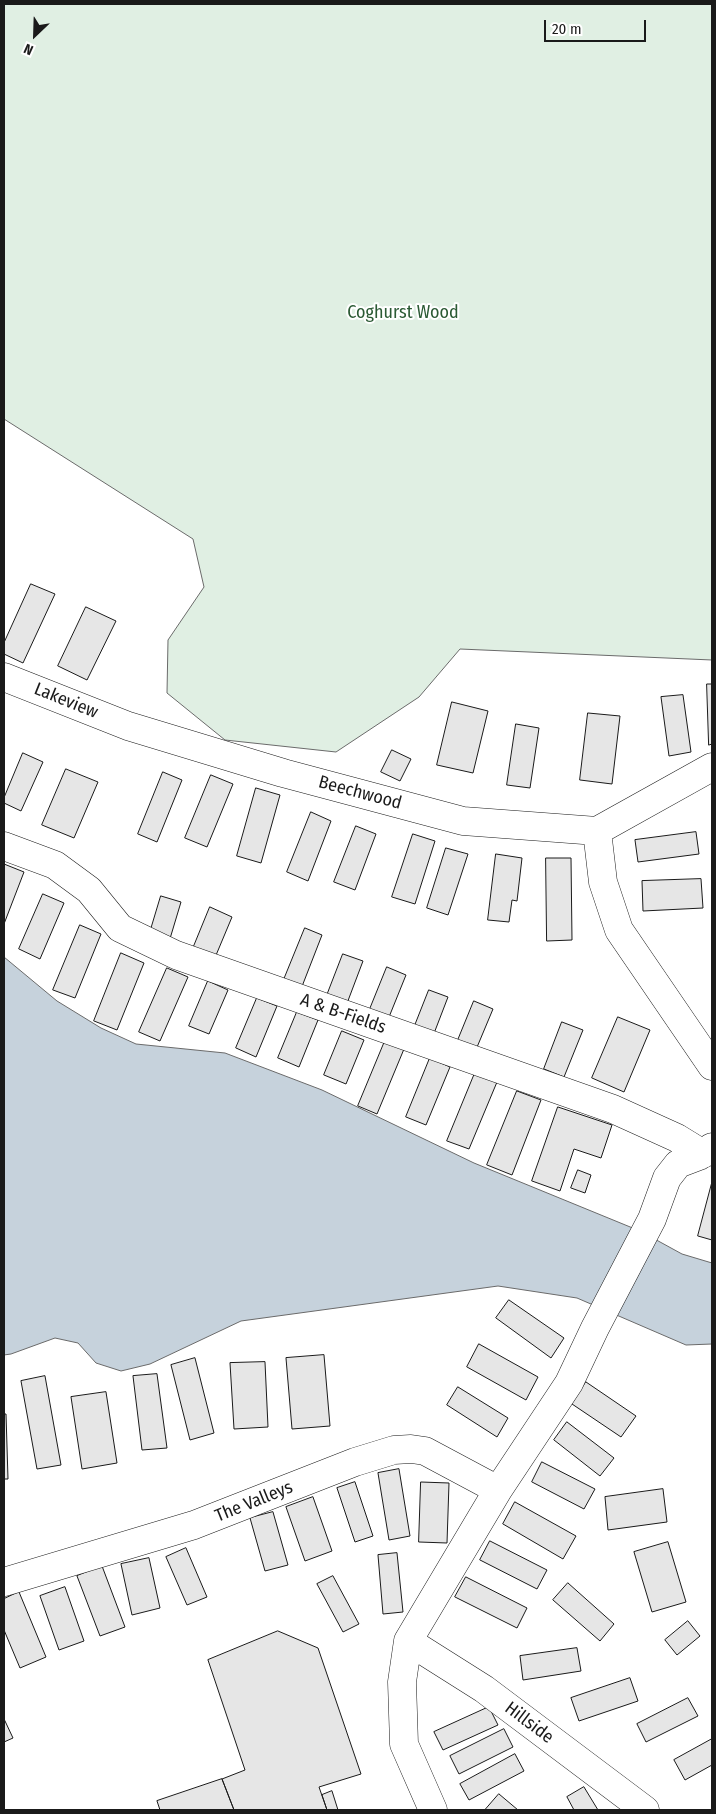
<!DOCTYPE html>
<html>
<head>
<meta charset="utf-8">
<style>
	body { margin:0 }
	#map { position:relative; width:716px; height:1814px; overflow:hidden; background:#fff; font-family:"Fira Sans Condensed",sans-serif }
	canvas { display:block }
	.frame { position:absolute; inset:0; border:5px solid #1a1a1a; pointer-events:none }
	.north { position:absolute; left:10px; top:10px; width:50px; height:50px; -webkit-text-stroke:4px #fff; paint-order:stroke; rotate:204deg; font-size:14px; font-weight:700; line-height:20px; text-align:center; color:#1a1a1a }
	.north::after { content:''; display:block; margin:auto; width:18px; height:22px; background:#1a1a1a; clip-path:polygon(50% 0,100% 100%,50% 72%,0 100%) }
	.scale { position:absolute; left:544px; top:20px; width:102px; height:22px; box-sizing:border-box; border:2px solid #1a1a1a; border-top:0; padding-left:6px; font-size:15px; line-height:18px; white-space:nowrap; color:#1a1a1a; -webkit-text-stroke:4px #fff; paint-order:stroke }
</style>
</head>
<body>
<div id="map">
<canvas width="716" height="1814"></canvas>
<div class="frame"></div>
<div class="north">N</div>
<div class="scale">20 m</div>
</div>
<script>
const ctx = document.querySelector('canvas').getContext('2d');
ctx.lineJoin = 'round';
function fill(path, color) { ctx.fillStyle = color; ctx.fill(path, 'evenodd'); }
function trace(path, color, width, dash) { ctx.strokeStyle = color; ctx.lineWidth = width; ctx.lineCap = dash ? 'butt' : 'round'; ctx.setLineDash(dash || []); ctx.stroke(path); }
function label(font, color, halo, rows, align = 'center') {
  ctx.font = font + ' "Fira Sans Condensed",sans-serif'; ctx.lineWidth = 4; ctx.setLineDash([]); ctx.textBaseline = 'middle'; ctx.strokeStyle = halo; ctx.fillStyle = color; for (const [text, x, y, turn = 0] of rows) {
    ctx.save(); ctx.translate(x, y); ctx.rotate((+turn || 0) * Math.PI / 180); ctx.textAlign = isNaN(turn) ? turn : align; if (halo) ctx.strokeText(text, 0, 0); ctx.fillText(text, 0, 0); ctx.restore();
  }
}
const green = new Path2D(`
	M 4,4 L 712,4 L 712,660 L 460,649 L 419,697 L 336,752 L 225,740 L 167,693 L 168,640 L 204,587 L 193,539 L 4,419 Z`);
fill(green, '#e0efe3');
trace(green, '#6a6a6a', 1);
const water = new Path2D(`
	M 4,957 L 57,1001 L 101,1028 L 136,1044 L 225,1053 L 322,1090 L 474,1163 L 640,1231 L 682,1254 L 712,1263 L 712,1344 L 686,1345 L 577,1298 L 498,1286 L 241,1321 L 150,1364 L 121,1371 L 96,1363 L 78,1343 L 55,1338 L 11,1354 L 4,1355 Z`);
fill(water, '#c6d2dc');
trace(water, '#6a6a6a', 1);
const building = new Path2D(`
	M 31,584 L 55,594 L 23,663 L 4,654 L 4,643 Z
	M 86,607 L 116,621 L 87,680 L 58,666 Z
	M 707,684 L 712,684 L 712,744 L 709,745 Z
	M 683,695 L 691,752 L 669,756 L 661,697 Z
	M 452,702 L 488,711 L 473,773 L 437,765 Z
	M 588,713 L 620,716 L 612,784 L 580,780 Z
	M 516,724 L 539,728 L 530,788 L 507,785 Z
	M 392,750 L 411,759 L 400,781 L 381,772 Z
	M 23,753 L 43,762 L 21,811 L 4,803 L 4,798 Z
	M 66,769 L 98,782 L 74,838 L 42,825 Z
	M 163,772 L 182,780 L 157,842 L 138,834 Z
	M 211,775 L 233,784 L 207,847 L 185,838 Z
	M 256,788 L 280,795 L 261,863 L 237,856 Z
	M 311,812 L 331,821 L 308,881 L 287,872 Z
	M 356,826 L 376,834 L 355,890 L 334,882 Z
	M 696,832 L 699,854 L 638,862 L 635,840 Z
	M 413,834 L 435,841 L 415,904 L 392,897 Z
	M 446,848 L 468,854 L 448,915 L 427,908 Z
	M 496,854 L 522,858 L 517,901 L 512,900 L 509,922 L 488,920 Z
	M 546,858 L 571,858 L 572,940 L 547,941 Z
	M 4,864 L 24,872 L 4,924 Z
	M 701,879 L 703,908 L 643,911 L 642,881 Z
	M 43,894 L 64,903 L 40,959 L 19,949 Z
	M 161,896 L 181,902 L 169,942 L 149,936 Z
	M 210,907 L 232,917 L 214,960 L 192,951 Z
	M 80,925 L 101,934 L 75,998 L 53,990 Z
	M 305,928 L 322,935 L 301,989 L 283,982 Z
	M 121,953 L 144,963 L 117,1030 L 94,1021 Z
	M 343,954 L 363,961 L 346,1006 L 326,998 Z
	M 387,967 L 406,975 L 387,1022 L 368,1014 Z
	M 167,968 L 188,977 L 160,1041 L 139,1032 Z
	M 208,981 L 228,990 L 209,1034 L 189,1026 Z
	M 429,990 L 448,997 L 433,1036 L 414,1028 Z
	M 257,998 L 277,1006 L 256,1057 L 236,1048 Z
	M 474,1001 L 493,1009 L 475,1052 L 456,1045 Z
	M 297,1012 L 318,1020 L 299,1067 L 278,1058 Z
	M 618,1017 L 650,1030 L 624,1092 L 592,1078 Z
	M 562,1022 L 583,1030 L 564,1077 L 544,1069 Z
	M 342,1031 L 364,1040 L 346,1084 L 324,1075 Z
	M 385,1041 L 404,1049 L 377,1114 L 358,1106 Z
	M 430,1058 L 450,1067 L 426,1125 L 406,1117 Z
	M 475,1073 L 497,1082 L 469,1149 L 447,1141 Z
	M 517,1091 L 541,1100 L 512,1175 L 487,1165 Z
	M 558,1107 L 612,1125 L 601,1158 L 574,1149 L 560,1191 L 532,1181 Z
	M 578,1170 L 591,1175 L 585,1193 L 571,1188 Z
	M 712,1182 L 712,1240 L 698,1236 Z
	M 509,1300 L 564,1338 L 551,1358 L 496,1318 Z
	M 479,1344 L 538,1377 L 526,1400 L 467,1367 Z
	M 324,1355 L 330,1426 L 292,1429 L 286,1358 Z
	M 195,1358 L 214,1433 L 190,1440 L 171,1365 Z
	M 265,1362 L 268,1427 L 234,1429 L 230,1363 Z
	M 157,1374 L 167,1448 L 142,1450 L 133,1376 Z
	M 45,1376 L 61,1465 L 37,1469 L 21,1381 Z
	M 586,1382 L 636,1416 L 621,1437 L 572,1404 Z
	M 458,1387 L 508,1418 L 497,1437 L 447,1405 Z
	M 106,1392 L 117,1463 L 82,1469 L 71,1397 Z
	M 4,1414 L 6,1414 L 8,1479 L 4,1479 Z
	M 567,1422 L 614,1458 L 600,1476 L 554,1440 Z
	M 542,1462 L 595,1489 L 584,1509 L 532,1482 Z
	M 399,1469 L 410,1536 L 389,1540 L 378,1473 Z
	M 355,1482 L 373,1536 L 355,1542 L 337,1488 Z
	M 421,1482 L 449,1483 L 447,1543 L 419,1542 Z
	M 663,1489 L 667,1522 L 608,1530 L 605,1497 Z
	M 313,1497 L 332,1551 L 305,1561 L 286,1507 Z
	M 515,1502 L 576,1536 L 563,1559 L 503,1524 Z
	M 273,1512 L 288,1565 L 265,1571 L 250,1518 Z
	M 490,1541 L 547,1570 L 537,1589 L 480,1560 Z
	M 668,1542 L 686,1602 L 652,1612 L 634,1552 Z
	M 186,1548 L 207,1597 L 187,1605 L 166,1557 Z
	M 397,1553 L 403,1612 L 383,1614 L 378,1555 Z
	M 149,1558 L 160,1608 L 132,1615 L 121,1564 Z
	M 102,1566 L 125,1627 L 100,1636 L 77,1576 Z
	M 333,1576 L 359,1624 L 343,1632 L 317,1584 Z
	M 466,1577 L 527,1608 L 517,1628 L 455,1597 Z
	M 568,1583 L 614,1624 L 600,1641 L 553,1600 Z
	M 65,1587 L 84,1641 L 59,1650 L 40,1596 Z
	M 19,1592 L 46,1657 L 20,1668 L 4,1630 L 4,1599 Z
	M 688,1621 L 700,1636 L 677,1655 L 665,1640 Z
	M 278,1631 L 318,1648 L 361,1774 L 319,1787 L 327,1810 L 234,1810 L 222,1779 L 245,1770 L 208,1660 Z
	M 577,1648 L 581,1671 L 523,1680 L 520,1656 Z
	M 630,1678 L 638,1701 L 579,1721 L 571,1698 Z
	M 688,1698 L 698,1716 L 646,1742 L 637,1724 Z
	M 489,1707 L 498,1725 L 443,1750 L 434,1732 Z
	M 5,1721 L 13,1738 L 4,1742 L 4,1722 Z
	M 504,1729 L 513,1747 L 459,1774 L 450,1756 Z
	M 712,1739 L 712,1765 L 685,1780 L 674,1760 Z
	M 515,1754 L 524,1771 L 469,1800 L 460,1784 Z
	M 222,1779 L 234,1810 L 160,1810 L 157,1801 Z
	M 584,1787 L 598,1810 L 574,1810 L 567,1797 Z
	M 332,1791 L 338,1810 L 327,1810 L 322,1795 Z
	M 499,1794 L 518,1810 L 485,1810 Z`);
fill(building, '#e6e6e6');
trace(building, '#1a1a1a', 1);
const street = new Path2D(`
	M 4,677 L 128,726 L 283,773 L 463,821 L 597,831
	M 712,767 L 597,831 L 603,882 L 619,930 L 712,1066
	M 4,846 L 55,865 L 89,890 L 120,928 L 176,955 L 613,1109 L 677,1138 L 703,1154
	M 4,1582 L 194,1525 L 355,1462 L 394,1450 L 411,1449 L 425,1451 L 498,1490
	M 408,1641 L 484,1689 L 645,1810
	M 433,1810 L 404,1744 L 402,1682 L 408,1641 L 498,1490 L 569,1383 L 595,1328 L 652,1219 L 667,1178 L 678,1164 L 699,1156 L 712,1147`);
trace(street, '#1a1a1a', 29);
trace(street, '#fff', 28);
label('18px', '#2b5a34', '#fff', [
	["Coghurst Wood",403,313]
]);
label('18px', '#1a1a1a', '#fff', [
	["Lakeview",66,701,22],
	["Beechwood",360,793,15],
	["A & B-Fields",343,1014,19],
	["The Valleys",254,1502,-22],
	["Hillside",529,1723,37]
]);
</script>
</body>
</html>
